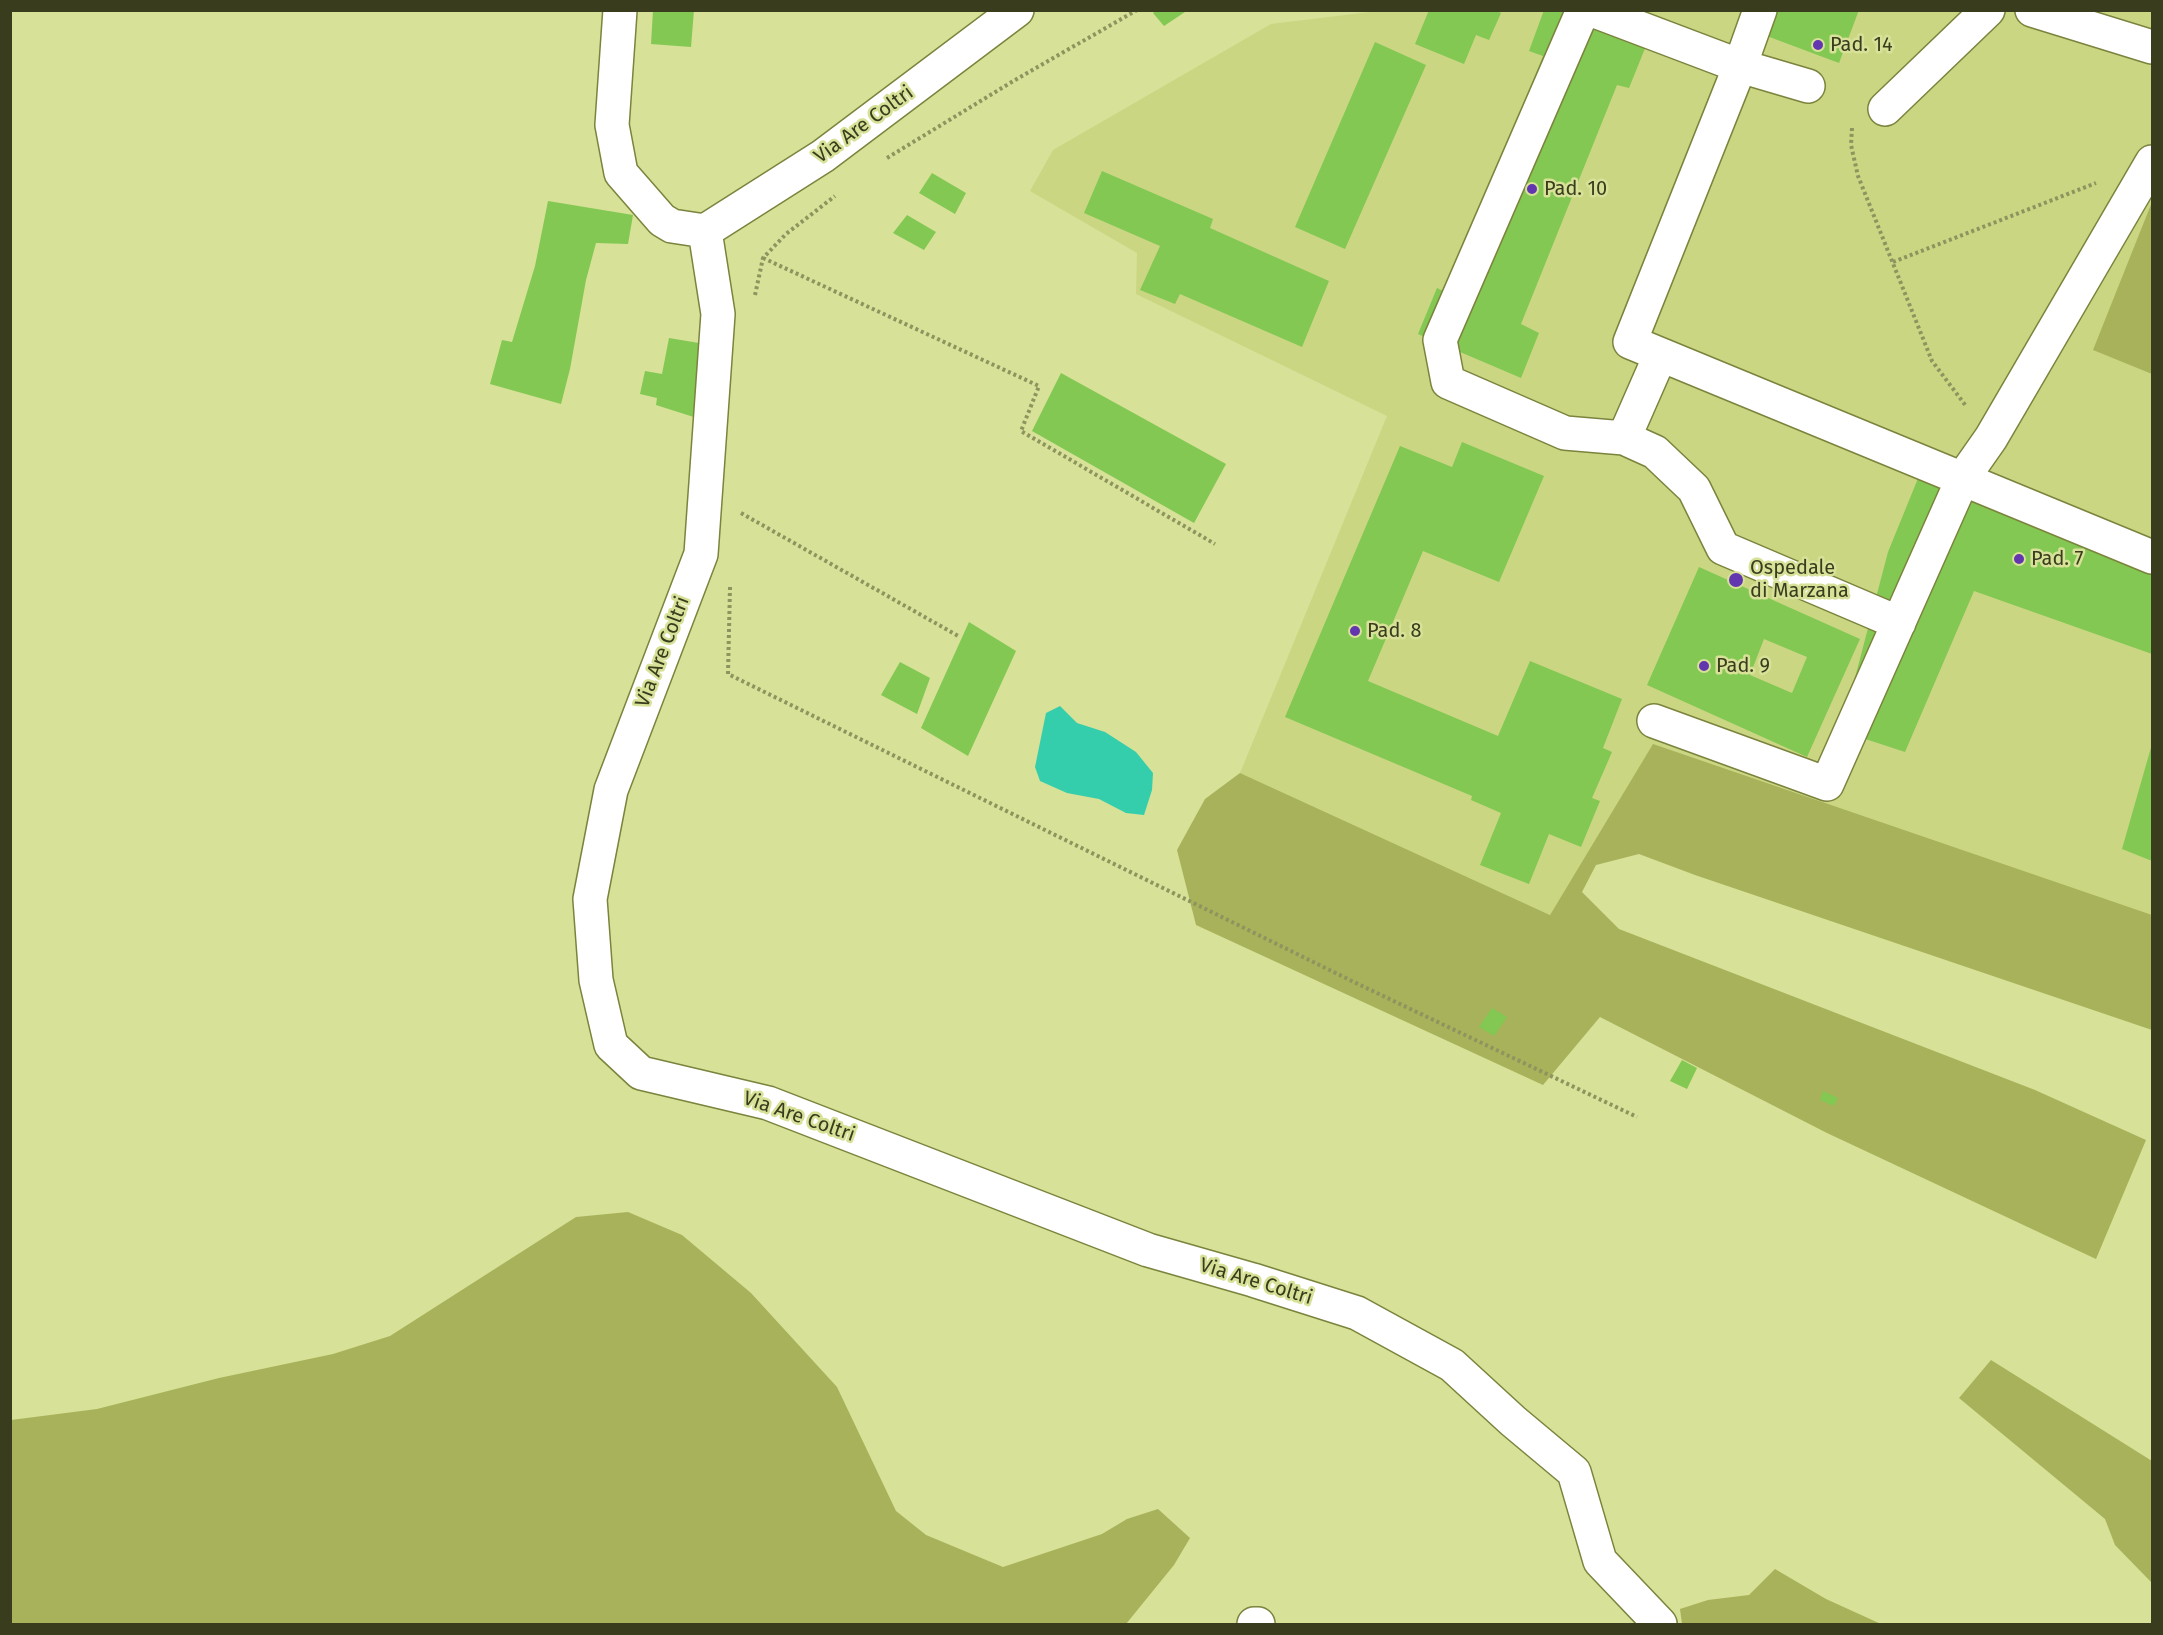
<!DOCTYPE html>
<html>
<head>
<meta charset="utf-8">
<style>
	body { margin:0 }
	#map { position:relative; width:2163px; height:1635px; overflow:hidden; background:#d7e197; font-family:"Fira Sans",sans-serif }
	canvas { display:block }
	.frame { position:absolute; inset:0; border:12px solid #393d1e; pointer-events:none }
</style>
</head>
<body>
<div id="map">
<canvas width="2163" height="1635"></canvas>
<div class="frame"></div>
</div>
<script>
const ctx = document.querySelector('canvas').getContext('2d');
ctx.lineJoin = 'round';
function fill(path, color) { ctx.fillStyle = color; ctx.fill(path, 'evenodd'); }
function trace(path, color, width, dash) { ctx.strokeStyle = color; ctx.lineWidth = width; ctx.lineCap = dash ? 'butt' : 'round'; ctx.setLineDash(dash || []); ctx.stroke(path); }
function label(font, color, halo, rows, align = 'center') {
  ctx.font = font + ' "Fira Sans",sans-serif'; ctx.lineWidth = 5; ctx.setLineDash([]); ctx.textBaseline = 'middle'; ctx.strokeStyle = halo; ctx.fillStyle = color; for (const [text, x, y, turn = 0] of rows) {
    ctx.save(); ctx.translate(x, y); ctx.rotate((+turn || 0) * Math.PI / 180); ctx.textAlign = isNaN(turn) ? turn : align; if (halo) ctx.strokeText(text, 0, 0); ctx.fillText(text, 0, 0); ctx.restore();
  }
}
fill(new Path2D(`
	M 1386,10 L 2152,11 L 2152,916 L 1653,745 L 1550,915 L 1240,773 L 1387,416 L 1136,294 L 1137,253 L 1030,191 L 1053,150 L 1271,24 Z`), '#cbd683');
fill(new Path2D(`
	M 2152,202 L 2152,374 L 2093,350 Z
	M 1653,744 L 2152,915 L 2152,1030 L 1695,875 L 1639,854 L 1596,865 L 1582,892 L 1619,929 L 2035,1090 L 2146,1140 L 2096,1259 L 1827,1133 L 1600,1017 L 1543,1085 L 1196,925 L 1177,850 L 1205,799 L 1240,773 L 1550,915 Z
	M 628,1212 L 682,1235 L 751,1293 L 837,1387 L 896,1511 L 926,1535 L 1003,1567 L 1102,1534 L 1127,1519 L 1158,1509 L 1190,1538 L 1174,1565 L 1126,1624 L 11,1624 L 11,1420 L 97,1409 L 219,1378 L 333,1354 L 390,1336 L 576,1217 Z
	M 1991,1360 L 2152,1461 L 2152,1583 L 2115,1545 L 2105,1519 L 1959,1398 Z
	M 1775,1569 L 1826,1599 L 1881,1624 L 1682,1624 L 1680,1609 L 1708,1600 L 1749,1595 Z`), '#a8b25a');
fill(new Path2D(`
	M 1060,706 L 1077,723 L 1105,732 L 1136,752 L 1153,773 L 1152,790 L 1144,815 L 1126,813 L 1099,799 L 1067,793 L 1040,781 L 1035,767 L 1046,713 Z`), '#34cead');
fill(new Path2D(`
	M 653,10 L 694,10 L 691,47 L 651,44 Z
	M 1156,10 L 1188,10 L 1164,26 L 1153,13 Z
	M 1429,10 L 1495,10 L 1501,13 L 1489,40 L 1476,35 L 1464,64 L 1415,44 Z
	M 1544,10 L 1566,10 L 1648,41 L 1629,88 L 1617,85 L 1521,324 L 1539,333 L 1521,378 L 1418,334 L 1437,288 L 1448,293 L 1543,56 L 1529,51 Z
	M 1746,10 L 1859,10 L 1839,63 L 1740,26 Z
	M 1375,42 L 1426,65 L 1345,249 L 1295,227 Z
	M 1102,171 L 1213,219 L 1210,228 L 1329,281 L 1302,347 L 1180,294 L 1175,304 L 1140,290 L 1160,246 L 1084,213 Z
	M 932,173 L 966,193 L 955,214 L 919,193 Z
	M 548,201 L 633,215 L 628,244 L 596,243 L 586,280 L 570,369 L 561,404 L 490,384 L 502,340 L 512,342 L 535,266 Z
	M 907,215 L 936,232 L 924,250 L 893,233 Z
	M 669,338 L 705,344 L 700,419 L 656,405 L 657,398 L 640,394 L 645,371 L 662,374 Z
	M 1061,373 L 1226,464 L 1194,523 L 1032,431 Z
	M 1462,442 L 1544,476 L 1499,582 L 1423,551 L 1368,681 L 1498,736 L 1530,661 L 1622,699 L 1603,748 L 1612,752 L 1592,798 L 1600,801 L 1581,847 L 1549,834 L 1529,884 L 1480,865 L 1501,813 L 1471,800 L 1472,796 L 1285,717 L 1400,446 L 1452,467 Z
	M 1921,471 L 2152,567 L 2152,654 L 1974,591 L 1905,752 L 1841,731 L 1888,552 Z
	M 1699,567 L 1860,639 L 1807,757 L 1647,685 ZM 1764,639 L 1807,657 L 1792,693 L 1750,675 Z
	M 969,622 L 1016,651 L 968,756 L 921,728 Z
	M 900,662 L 930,678 L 917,714 L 881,695 Z
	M 2152,744 L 2152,861 L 2122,849 Z
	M 1492,1008 L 1507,1017 L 1494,1036 L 1479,1027 Z
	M 1682,1060 L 1697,1068 L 1687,1089 L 1670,1081 Z
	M 1823,1091 L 1838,1098 L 1834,1106 L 1820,1100 Z`), '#82c853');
const minor = new Path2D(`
	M 620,10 L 612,125 L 621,173 L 662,220 L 672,226 L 705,231 L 823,156 L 1017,10
	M 1583,10 L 1440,340 L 1448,382 L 1565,433 L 1624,438 L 1660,356
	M 1592,10 L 1740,66 L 1808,86
	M 1760,10 L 1740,66 L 1630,342 L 2152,557
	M 2032,10 L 2152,47
	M 1885,109 L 1988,10
	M 705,231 L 718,314 L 701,554 L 611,790 L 590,899 L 596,980 L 611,1045 L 641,1073 L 768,1103 L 1148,1250 L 1253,1280 L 1357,1313 L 1452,1365 L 1513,1421 L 1574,1472 L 1600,1561 L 1660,1624
	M 1624,438 L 1655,452 L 1694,489 L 1723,548 L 1899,623
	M 1654,721 L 1827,784 L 1963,478 L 1991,438 L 2152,162
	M 1254,1624 L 1258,1624`);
trace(minor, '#7b833c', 36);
trace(new Path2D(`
	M 1852,128 L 1851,145 L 1858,176 L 1932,361 L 1966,406
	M 887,158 L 1015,80 L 1137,10
	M 763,258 L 1039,386 L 1021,431 L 1215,544
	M 1893,262 L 2096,183
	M 755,295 L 763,258 L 786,234 L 835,196
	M 741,513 L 960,637
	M 730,587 L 728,674 L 1358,984 L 1637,1117`), '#8d945e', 4, [3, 3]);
trace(minor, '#fff', 33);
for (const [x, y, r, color] of [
	[1818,45,6,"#6136ae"],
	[1532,189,6,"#6136ae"],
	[2019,559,6,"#6136ae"],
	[1736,580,8,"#6136ae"],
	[1355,631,6,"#6136ae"],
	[1704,666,6,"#6136ae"]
]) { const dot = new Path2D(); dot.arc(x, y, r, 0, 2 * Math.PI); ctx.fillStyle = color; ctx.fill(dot); trace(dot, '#d7e197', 2); }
label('20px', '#393d1e', '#d7e197', [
	["Pad. 14",1830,45],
	["Pad. 10",1544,189],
	["Pad. 7",2031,559],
	["Ospedale",1750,568],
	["di Marzana",1750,591],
	["Pad. 8",1367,631],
	["Pad. 9",1716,666]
], 'left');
label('20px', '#393d1e', '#d7e197', [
	["Via Are Coltri",864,125,-36],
	["Via Are Coltri",663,652,-69],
	["Via Are Coltri",799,1117,19],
	["Via Are Coltri",1256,1282,17]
]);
</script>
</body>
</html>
